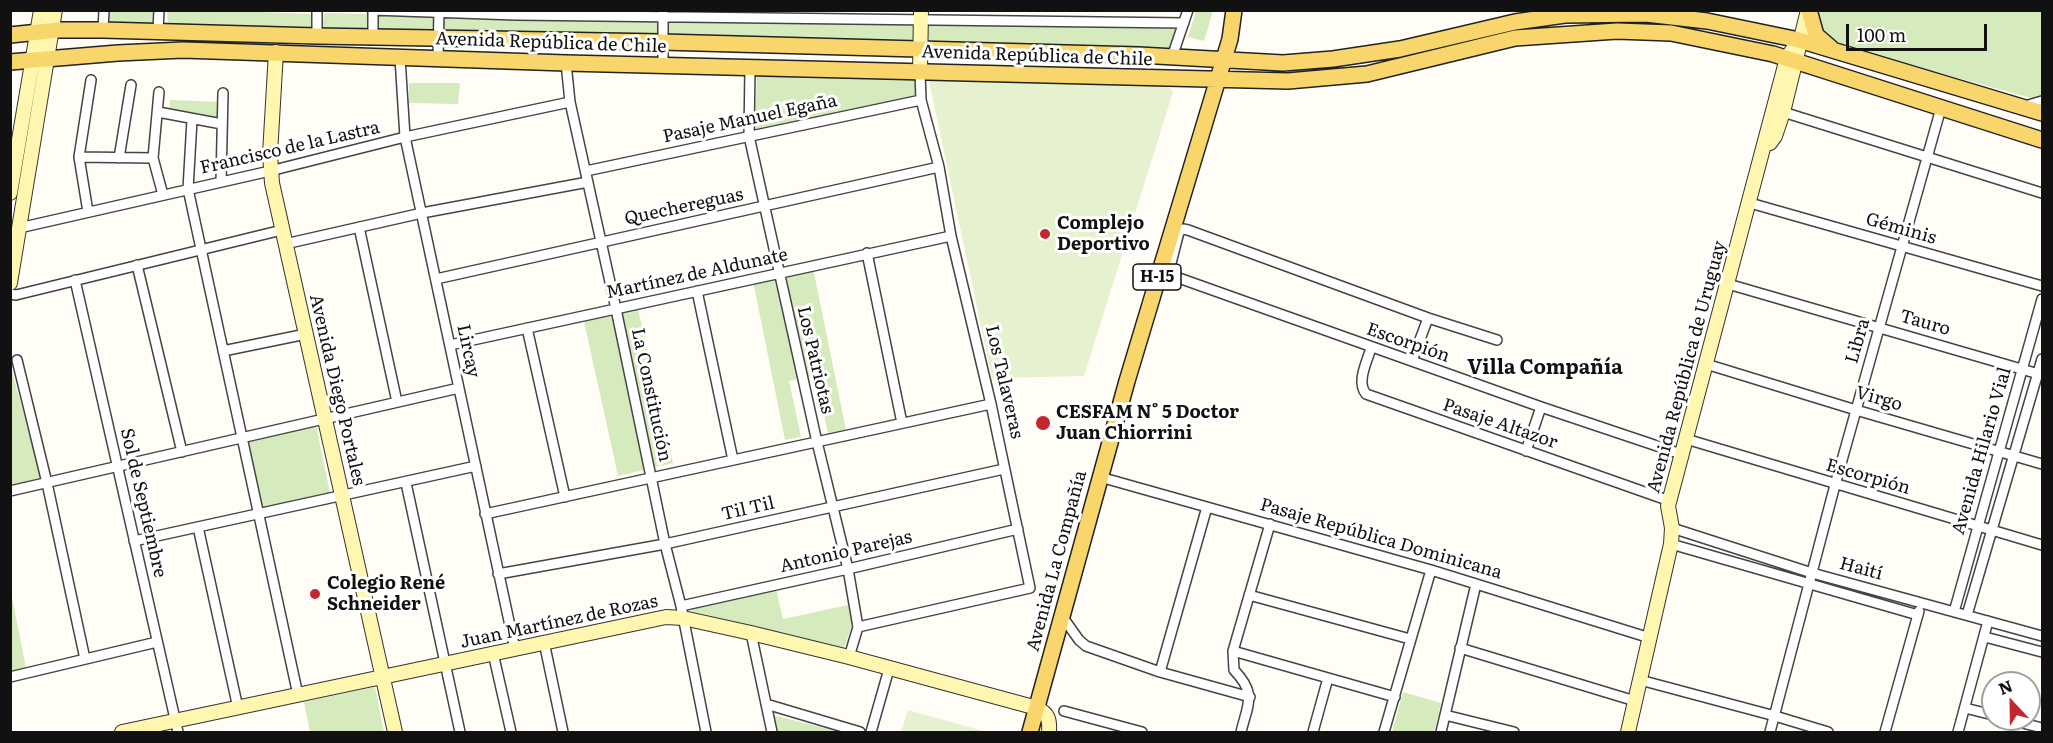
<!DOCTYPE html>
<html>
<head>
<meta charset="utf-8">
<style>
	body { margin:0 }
	#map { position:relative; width:2053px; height:743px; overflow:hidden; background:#fffdf5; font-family:Literata,serif }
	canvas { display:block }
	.frame { position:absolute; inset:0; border:12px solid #111; pointer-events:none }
	.north { position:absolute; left:1981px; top:671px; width:60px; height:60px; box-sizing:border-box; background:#fff; border:2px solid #a0a0a0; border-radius:50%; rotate:338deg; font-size:16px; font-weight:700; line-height:24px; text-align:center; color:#111 }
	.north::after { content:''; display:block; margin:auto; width:21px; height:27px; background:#c4262e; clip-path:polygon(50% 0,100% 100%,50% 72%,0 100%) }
	.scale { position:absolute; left:1846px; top:24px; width:141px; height:27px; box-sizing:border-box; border:3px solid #111; border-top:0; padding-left:8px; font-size:18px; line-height:21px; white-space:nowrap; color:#111; -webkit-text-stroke:4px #fff; paint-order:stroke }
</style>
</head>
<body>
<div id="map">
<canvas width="2053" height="743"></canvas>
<div class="frame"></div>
<div class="north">N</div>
<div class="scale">100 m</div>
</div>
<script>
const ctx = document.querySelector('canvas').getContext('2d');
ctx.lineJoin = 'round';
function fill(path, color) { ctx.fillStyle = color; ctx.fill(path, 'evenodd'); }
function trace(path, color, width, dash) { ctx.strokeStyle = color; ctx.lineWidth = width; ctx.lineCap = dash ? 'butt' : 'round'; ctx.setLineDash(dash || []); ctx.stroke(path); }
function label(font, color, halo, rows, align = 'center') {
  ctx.font = font + ' Literata,serif'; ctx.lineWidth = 6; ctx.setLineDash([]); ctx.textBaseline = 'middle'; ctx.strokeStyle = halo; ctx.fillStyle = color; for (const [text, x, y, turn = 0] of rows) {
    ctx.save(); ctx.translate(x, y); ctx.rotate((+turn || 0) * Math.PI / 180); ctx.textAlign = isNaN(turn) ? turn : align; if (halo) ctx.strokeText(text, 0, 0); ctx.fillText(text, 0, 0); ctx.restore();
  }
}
fill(new Path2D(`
	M 1820,10 L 2042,11 L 2042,101 L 1837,45 C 1827,36 1815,25 1820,10 Z
	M 109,11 L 155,11 L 153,27 L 108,25 Z
	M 167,11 L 233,11 L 313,14 L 313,31 L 168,28 Z
	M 1196,11 L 1213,11 L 1204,41 L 1188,37 Z
	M 324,13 L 368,14 L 367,33 L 322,31 Z
	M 379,14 L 434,17 L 432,34 L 378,31 Z
	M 444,18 L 659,20 L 656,37 L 444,34 Z
	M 667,21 L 917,25 L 914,42 L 667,36 Z
	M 927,25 L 1177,29 L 1170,52 L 925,44 Z
	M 757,73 L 915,78 L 916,97 L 755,133 Z
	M 409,83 L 460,83 L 458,104 L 409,103 Z
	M 170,100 L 221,102 L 220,127 L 169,116 Z
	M 813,268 L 846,430 L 828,433 L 815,376 L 789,381 L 801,437 L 785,440 L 753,281 Z
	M 638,309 L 673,463 L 618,476 L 584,321 Z
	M 11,367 L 41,479 L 11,486 L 10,486 Z
	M 316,425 L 330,493 L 262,508 L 248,440 Z
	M 776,589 L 783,619 L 848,605 L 852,625 L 844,648 L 687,610 L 687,607 Z
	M 11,592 L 26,668 L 11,672 L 10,671 Z
	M 375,687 L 384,732 L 310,732 L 304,702 Z
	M 1403,692 L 1441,703 L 1434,732 L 1392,732 Z
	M 773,715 L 840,732 L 778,732 Z`), '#d5ebbd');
fill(new Path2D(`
	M 929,81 L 1166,84 L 1173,92 L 1084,376 L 992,378 Z
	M 908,710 L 987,732 L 901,732 Z`), '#e6f2cf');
const street = new Path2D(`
	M 372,10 L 516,15 L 1184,23
	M 103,30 L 104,10
	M 158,31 L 159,10
	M 317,36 L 317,10
	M 373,37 L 373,10
	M 1172,57 L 1188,10
	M 400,58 L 405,137 L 515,649
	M 438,59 L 439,10
	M 566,63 L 570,102 L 616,309 L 665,544 L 681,606 L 706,732
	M 663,66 L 663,13
	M 750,68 L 749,136 L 817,442 L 848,569 L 858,627 L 849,657
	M 91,80 L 79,157 L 153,158 L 163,195
	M 2025,106 L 2042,101
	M 158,112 L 222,124
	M 1783,112 L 2042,193
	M 192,120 L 188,189 L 298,695
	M 79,157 L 88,212
	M 119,158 L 131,85
	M 153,158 L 159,92
	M 586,171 L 921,100
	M 221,182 L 223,93
	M 1750,203 L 2042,286
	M 359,227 L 397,402
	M 19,228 L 270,171 L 405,137 L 570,102
	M 285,244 L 422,213 L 588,182
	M 867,253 L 902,423
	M 137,265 L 182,452
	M 1158,274 L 1176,277 L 1541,407 L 1681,454
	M 1168,275 L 1179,232 L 1183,229 L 1188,230 L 1428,318 L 1497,340
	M 436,279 L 939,167
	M 75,280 L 178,732
	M 1728,284 L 2042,375
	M 697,291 L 733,460
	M 10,294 L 16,295 L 282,230
	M 527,328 L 565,497
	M 450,345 L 951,236
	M 1371,348 C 1367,362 1356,382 1366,394 L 1670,501
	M 223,351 L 306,334
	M 17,360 L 47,483 L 85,659
	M 1412,361 L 1428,318
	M 1706,364 L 1856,410 L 2042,464
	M 1686,439 L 2042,545
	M 1526,451 L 1541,407
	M 1100,477 L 1431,570 L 1650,638
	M 406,483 L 460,732
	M 10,491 L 459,388
	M 485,514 L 991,404
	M 198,527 L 238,708
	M 1672,528 L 1812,573 L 2042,636
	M 134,541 L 476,466
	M 1671,544 L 1918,615
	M 498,574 L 665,544 L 1004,469
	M 1249,595 L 1410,639
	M 681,606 L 848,569 L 1018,529
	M 1954,612 L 2042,299
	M 1967,615 L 2042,359
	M 1062,616 L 1079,640 L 1086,646 L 1160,672 L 1250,697
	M 858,627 L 1030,588 L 991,404 L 951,236 L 939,167 L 921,100 L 920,72
	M 751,633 L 772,732
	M 1985,637 L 2042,652
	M 544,642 L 563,732
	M 1460,648 L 1635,701
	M 1233,651 L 1395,697
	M 493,653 L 511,732
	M 1160,672 L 1207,507
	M 10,677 L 157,642
	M 1640,680 L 1775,716 L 1828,732
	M 766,704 L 860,732
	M 1965,708 L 1993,715
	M 1064,711 L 1142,732
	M 1445,715 L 1514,732
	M 2007,719 L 2042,728
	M 871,732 L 889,669
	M 1241,732 C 1248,703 1257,694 1234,670 L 1233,651 L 1270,524
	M 1313,732 L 1328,678
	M 1384,732 L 1431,570
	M 1441,732 L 1476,584
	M 1770,732 L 1835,485 L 1941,108
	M 1885,732 L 1919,611
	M 1958,732 L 1988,621`);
const secondary = new Path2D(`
	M 276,52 L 270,154 L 272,183 L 395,732
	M 920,72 L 921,10
	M 1770,143 L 1775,136 L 1783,112 L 1808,10
	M 10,193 L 41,10
	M 10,283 L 55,10
	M 122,732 L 666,617 L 683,618 L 751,633 L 849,657 L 1037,708 C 1048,713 1050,720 1049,732
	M 1628,732 L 1671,544 L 1672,528 L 1668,506 L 1787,58 L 1799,40`);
const primary = new Path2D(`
	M 1809,10 L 1816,35 L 1831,48
	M 10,35 L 58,30 L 103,30 L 317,36 L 662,42 L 1139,55 L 1283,63 L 1333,59 L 1400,49 L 1515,22 L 1565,15 L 1646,14 L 1707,21 L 1799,40 L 2042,113
	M 10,62 L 118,53 L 183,50 L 566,63 L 1288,81 L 1367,74 L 1515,38 L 1617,31 L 1671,33 L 1773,54 L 2042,140
	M 1030,732 L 1127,381 L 1230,39 L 1234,10`);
trace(street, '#444', 12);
trace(secondary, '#333', 16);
trace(primary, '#222', 18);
trace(street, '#fff', 9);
trace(secondary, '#fff6b0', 14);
trace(primary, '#f9d66b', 15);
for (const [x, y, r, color] of [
	[1045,234,6,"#c4262e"],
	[1043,423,8,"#c4262e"],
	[315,594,6,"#c4262e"]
]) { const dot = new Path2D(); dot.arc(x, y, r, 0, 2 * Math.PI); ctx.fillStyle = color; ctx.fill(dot); trace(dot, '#fff', 2); }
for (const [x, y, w] of [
	[1157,277,48]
]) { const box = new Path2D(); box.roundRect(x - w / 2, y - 13, w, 26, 4.5); ctx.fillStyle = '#fff'; ctx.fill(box); trace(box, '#111', 1.5); }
label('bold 16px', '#111', null, [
	["H-15",1157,277]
]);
label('18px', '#111', '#fff', [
	["Avenida República de Chile",551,43,2],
	["Avenida República de Chile",1037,56,2],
	["Pasaje Manuel Egaña",750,119,-12],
	["Francisco de la Lastra",290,148,-13],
	["Quechereguas",684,207,-12],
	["Géminis",1901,229,16],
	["Martínez de Aldunate",697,274,-12],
	["Tauro",1925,323,16],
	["Libra",1858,341,-74],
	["Escorpión",1408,343,19],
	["Lircay",468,351,78],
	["Los Patriotas",815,360,77],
	["Avenida República de Uruguay",1687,367,-75],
	["Los Talaveras",1004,382,77],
	["Avenida Diego Portales",337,390,77],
	["La Constitución",651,395,78],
	["Virgo",1879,399,16],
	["Pasaje Altazor",1500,424,19],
	["Avenida Hilario Vial",1982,451,-74],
	["Escorpión",1868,477,16],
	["Sol de Septiembre",143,503,77],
	["Til Til",748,509,-13],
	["Pasaje República Dominicana",1381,539,16],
	["Antonio Parejas",846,552,-13],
	["Avenida La Compañía",1057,561,-75],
	["Haití",1861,569,15],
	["Juan Martínez de Rozas",559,622,-12]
]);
label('bold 18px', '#111', '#fff', [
	["Complejo",1057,224],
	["Deportivo",1057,245],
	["CESFAM N° 5 Doctor",1056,413],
	["Juan Chiorrini",1056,434],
	["Colegio René",327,584],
	["Schneider",327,605]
], 'left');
label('bold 20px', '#111', '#fff', [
	["Villa Compañía",1545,368]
]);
</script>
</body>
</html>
